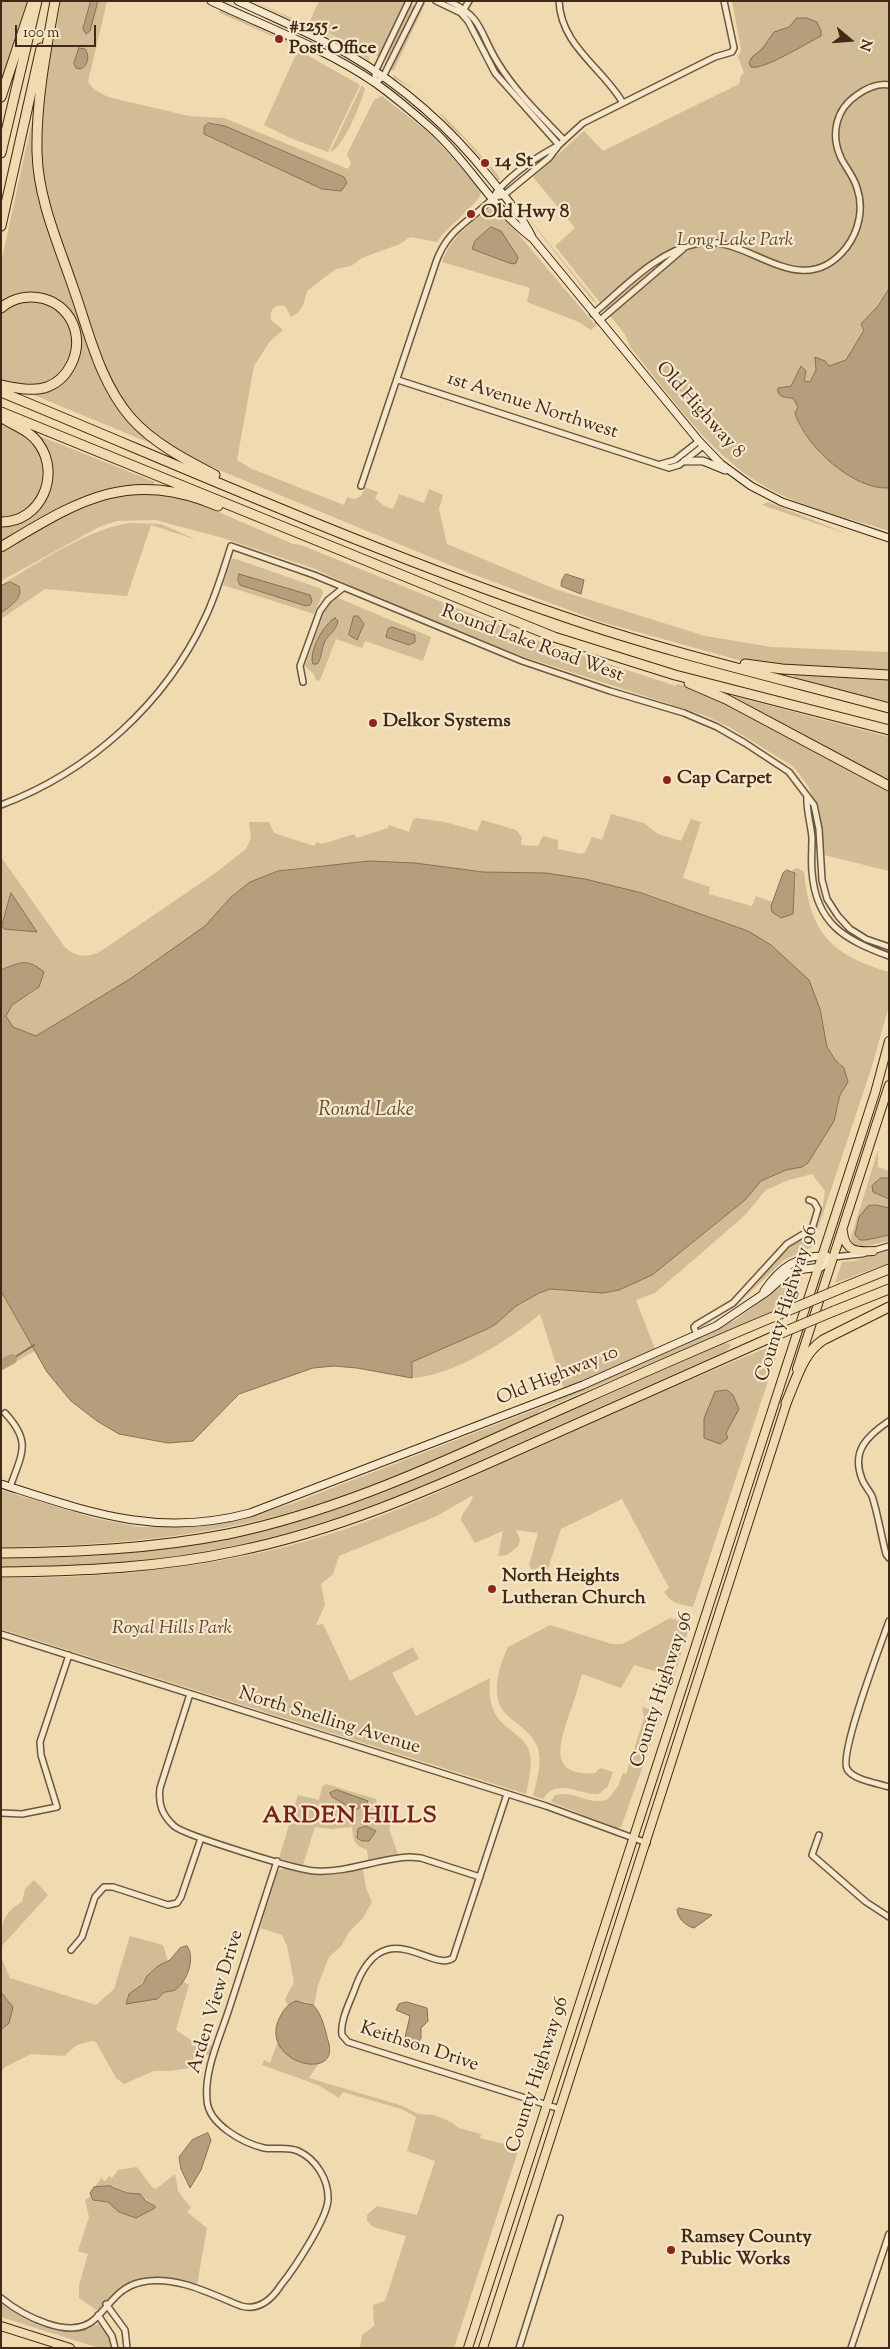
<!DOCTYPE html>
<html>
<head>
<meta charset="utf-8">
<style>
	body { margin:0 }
	#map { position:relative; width:890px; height:2349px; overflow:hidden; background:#f0daaf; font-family:"Sorts Mill Goudy",serif }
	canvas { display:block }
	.frame { position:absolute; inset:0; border:2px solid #402a16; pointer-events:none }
	.north { position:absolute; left:825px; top:15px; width:50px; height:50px; -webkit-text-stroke:4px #f5e7cb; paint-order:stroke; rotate:108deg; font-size:14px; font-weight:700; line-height:20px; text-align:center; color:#402a16 }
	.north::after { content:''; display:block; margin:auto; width:18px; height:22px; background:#402a16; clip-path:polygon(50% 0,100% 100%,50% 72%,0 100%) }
	.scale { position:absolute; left:15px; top:25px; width:81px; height:22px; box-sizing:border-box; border:2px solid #402a16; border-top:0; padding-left:6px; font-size:15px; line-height:18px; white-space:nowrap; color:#402a16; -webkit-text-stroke:4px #f5e7cb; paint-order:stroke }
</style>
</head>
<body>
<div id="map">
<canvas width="890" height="2349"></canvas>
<div class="frame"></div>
<div class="north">N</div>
<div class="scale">100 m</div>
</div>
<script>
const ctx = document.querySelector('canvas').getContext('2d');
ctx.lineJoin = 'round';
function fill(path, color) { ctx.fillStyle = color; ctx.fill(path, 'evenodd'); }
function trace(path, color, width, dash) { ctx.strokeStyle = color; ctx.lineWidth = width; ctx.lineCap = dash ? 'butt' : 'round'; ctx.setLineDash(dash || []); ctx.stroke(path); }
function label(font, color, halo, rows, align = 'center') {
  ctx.font = font + ' "Sorts Mill Goudy",serif'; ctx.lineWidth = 4.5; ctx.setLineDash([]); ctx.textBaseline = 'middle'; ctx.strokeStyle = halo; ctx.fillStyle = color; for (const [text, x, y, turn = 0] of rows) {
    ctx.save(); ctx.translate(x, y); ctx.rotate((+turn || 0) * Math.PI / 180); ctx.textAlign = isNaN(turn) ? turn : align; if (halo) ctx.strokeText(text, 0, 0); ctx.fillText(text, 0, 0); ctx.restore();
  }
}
fill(new Path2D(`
	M 1,1 L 27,1 L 1,85 Z
	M 61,1 L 91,1 L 88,33 L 98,1 L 107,1 L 88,82 L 95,90 L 108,97 L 189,116 L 224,118 L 348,169 L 351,163 L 347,154 L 374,100 L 382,96 L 432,135 L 482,191 C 476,208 449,224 437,242 L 410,237 L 400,244 L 362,258 L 351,266 L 336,269 L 308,290 C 303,302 305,310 291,317 L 285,306 C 275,304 269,310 271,320 L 283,330 L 270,341 L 254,366 L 237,460 L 252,469 L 344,505 L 347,497 L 355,499 L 361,496 L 365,487 L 378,492 L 375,498 L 384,506 L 393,509 L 399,494 L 424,503 L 429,489 L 443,495 L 439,509 L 447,544 L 555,589 L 705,636 L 771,647 L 889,652 L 889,672 L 749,663 L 598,621 L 467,572 L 248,482 L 190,458 L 165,443 L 128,410 L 106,374 L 49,210 L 40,165 L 41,112 ZM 212,122 L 335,174 L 346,179 L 347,183 L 298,177 L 204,134 Z
	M 252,1 L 318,29 L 369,57 L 369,62 L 364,56 L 332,38 Z
	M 319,1 L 405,1 L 378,58 L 376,54 L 370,55 L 309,23 Z
	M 732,1 L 889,1 L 889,289 L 878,306 L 861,324 L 864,330 L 846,360 L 828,366 L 823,360 L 815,360 L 817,363 L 816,373 L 810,382 L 804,381 L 806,374 L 798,371 L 791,386 L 789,388 L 778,388 L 777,390 L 786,398 L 793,398 L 796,401 C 799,409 796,420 800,427 C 818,454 855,489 889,488 L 889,531 C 852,519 812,510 777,493 C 714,462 675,401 631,348 L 624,333 L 555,246 L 575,228 L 533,177 L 584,131 L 603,151 L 739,84 L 741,75 L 744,73 L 738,57 L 741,50 Z
	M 422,2 L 425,4 L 394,70 L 391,70 Z
	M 410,5 L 414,6 L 414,10 L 388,64 L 385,64 L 396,33 Z
	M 219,9 L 277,37 L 289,41 L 290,44 L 220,13 Z
	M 298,50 L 360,85 L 328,152 L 290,138 L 264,125 Z
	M 394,75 C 429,101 457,127 484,159 C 489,165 498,173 500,180 L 497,180 L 490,169 L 463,137 C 453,131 447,123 440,114 C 429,101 409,85 393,78 Z
	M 362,85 L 365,89 C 361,103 343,149 330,152 Z
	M 33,116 L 35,117 L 37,172 L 100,372 L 157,446 L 34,395 L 35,390 L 48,388 L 79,350 L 62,305 L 13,296 L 1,303 L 1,263 Z
	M 511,196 L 597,303 L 593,301 Z
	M 494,207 L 497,209 L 596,326 L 591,330 L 579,322 L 527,302 L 530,288 L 442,262 C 451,237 470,224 490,208 Z
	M 31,299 C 39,301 51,303 57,308 C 82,328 76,375 43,384 C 29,389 15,384 1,381 L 1,311 L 7,306 Z
	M 1,424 C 11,428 22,431 29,438 C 50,458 50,491 27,510 C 20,516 10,517 1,519 Z
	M 42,437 L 155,482 L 152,488 L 120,489 L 1,543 L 1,524 L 12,523 L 48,492 L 40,441 Z
	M 135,492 L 169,495 L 195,502 L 293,544 L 301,545 L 541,642 L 676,686 L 677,684 L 701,690 L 827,755 L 889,792 L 889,871 L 824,855 L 820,814 L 808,786 L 797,771 L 791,765 L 729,727 L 706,716 L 522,656 L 375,597 L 315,569 L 223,538 L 155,520 L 117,521 L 99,527 L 1,581 L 1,549 L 78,507 L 92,501 Z
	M 768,502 L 850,535 L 762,505 Z
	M 132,523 L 161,524 L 197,540 L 151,525 L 127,596 L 45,589 L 1,619 L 1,613 L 16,601 L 21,589 L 19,585 L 10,582 L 1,585 C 34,565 95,525 132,523 Z
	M 232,559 L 236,559 L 322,589 L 323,593 L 314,614 L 223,585 Z
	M 331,595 L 431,637 L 423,661 L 365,641 L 362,648 L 336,639 L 320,680 L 316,681 L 314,674 L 305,666 L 324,612 ZM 335,618 L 336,628 L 324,642 L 320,661 L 315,664 L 328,623 Z
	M 794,672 L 889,679 L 889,702 L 794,677 Z
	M 733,696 L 889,737 L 889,780 L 732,699 Z
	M 611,814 L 644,823 L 658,834 L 681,841 L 691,819 L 701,822 L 683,878 L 710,887 L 709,894 L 752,906 L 756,896 L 773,902 L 771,906 L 793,914 L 796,877 L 795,873 L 792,870 L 797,868 L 804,872 C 810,933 831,955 889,972 L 889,1006 L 872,1066 L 812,1247 L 784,1260 L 741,1301 L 790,1246 C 796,1240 804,1240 811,1236 C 821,1228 823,1204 825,1191 L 812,1174 L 786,1181 L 766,1190 L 744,1216 L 691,1262 L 655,1293 L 636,1300 L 655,1349 L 564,1389 L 540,1314 C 509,1340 453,1376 412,1378 L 411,1362 L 485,1330 L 496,1324 L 516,1306 L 539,1293 L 550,1289 L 603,1293 L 619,1290 L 652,1275 L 745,1200 L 761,1181 L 786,1170 L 808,1163 L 822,1141 L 838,1107 L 840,1095 L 848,1082 L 844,1068 L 836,1061 L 827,1047 L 820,1009 L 748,931 L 642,892 L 415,863 L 306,867 L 278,871 L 250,882 L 231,897 L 205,926 L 130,979 L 36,1036 L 13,1027 L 6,1016 L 12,1005 L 39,987 L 19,962 L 1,970 L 1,857 L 64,946 C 75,958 88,958 101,951 L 214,874 L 246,849 L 251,838 L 249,822 L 269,822 L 274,833 L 314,846 L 317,842 L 322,844 L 354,834 L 357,838 L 388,828 L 389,825 L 409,832 L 413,820 L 416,818 L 445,822 L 477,831 L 482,820 L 516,830 L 522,837 L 521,845 L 538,846 L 543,836 L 558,840 L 558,849 L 582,854 L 585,852 L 592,837 L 602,840 Z
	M 878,1150 L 878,1167 L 889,1171 L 889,1178 L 881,1178 L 873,1192 L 889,1199 L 889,1208 L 876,1205 L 876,1238 L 889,1235 L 889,1241 L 858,1248 L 852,1244 L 851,1237 Z
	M 889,1251 L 889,1263 L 835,1283 L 842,1262 L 854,1261 Z
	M 797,1274 L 803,1276 L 794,1300 L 777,1309 L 539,1411 L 537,1414 C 460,1449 383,1485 302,1509 C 204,1538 103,1546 1,1547 L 1,1490 L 94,1518 L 139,1527 L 197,1527 L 242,1520 L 299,1501 L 539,1408 L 682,1346 L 737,1319 Z
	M 1,1291 L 35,1351 L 1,1370 Z
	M 781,1342 L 693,1607 C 679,1604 672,1604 664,1592 L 669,1588 L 622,1499 L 561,1529 L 548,1569 L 543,1572 L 531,1569 L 529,1565 L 538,1533 L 516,1530 L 520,1540 L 518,1546 L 507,1555 L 498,1556 L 503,1531 L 475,1543 L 461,1520 C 462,1510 472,1506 473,1495 L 437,1516 L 339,1556 L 333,1574 L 321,1584 L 325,1605 L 316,1625 L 323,1624 L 350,1681 L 413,1647 L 419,1659 L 392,1673 L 416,1716 L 490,1678 C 488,1702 492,1717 512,1731 C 518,1736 525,1741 528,1748 C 534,1760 529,1780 526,1794 L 1,1629 L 1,1578 C 120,1578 238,1566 351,1527 C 409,1507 464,1480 519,1456 C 606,1417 692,1378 781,1342 Z
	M 725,1343 L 730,1344 L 731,1346 L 726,1351 L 429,1483 C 332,1524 231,1553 126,1563 C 85,1566 43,1566 1,1567 L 1,1558 L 91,1556 L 169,1548 L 250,1533 L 317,1516 L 364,1500 L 426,1475 Z
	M 670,1618 L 690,1624 L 674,1677 L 634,1665 L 621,1688 L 582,1674 C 578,1688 574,1702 569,1715 C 558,1747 550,1776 595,1773 L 600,1768 L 613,1772 L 608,1786 L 599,1794 C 579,1796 558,1776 543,1799 L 533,1796 C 537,1780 543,1761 537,1746 C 532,1733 518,1725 508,1716 C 489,1700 498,1667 508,1647 L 550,1625 L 612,1644 L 622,1644 L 632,1639 Z
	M 642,1707 L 662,1713 L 621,1827 L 617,1828 L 551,1802 L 554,1796 C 572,1788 589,1807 608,1799 L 618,1786 L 623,1773 L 626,1774 L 644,1718 Z
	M 326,1784 L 376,1799 L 377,1806 L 394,1812 L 389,1829 L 398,1854 L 368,1860 L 367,1850 C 354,1845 353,1840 352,1827 L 330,1829 L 315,1827 L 303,1865 L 279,1858 L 298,1795 L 319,1800 L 322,1787 Z
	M 284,1868 C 313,1877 335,1875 363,1869 L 366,1888 L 372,1902 L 363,1918 L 349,1932 L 342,1945 L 329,1957 L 318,1985 L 314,2006 C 306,2000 296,1999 288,2006 L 285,1999 L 294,1982 L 287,1946 L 282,1935 L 260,1928 L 278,1871 Z
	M 34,1880 L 48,1895 L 1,1947 C 1,1926 2,1913 22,1902 L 25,1889 Z
	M 130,1936 L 163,1945 L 168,1961 C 156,1967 151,1973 143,1982 C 138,1990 127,1992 126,2004 L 157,1999 L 163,1993 L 175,1989 L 181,1981 L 189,1985 L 176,2030 L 191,2040 L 213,2046 L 210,2055 L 199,2055 L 191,2068 L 169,2071 L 154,2071 L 124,2084 L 116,2078 L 96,2042 L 92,2041 L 77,2045 L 64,2056 L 31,2054 L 5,2067 L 1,2072 L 1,2030 L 5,2028 L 10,2002 L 1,1992 L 1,1957 L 10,1978 L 96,2005 L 114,1989 Z
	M 278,2041 L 291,2057 L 315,2065 L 319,2063 L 309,2078 L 403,2106 L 418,2114 L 434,2115 L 451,2122 L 459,2128 L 481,2134 L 480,2138 L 516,2147 L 518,2151 L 454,2348 L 360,2348 L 362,2335 L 374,2326 L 373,2305 L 385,2301 L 406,2236 L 373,2227 L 367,2221 L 367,2215 L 377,2206 L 417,2215 L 435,2161 L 407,2151 L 416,2117 L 401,2109 L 343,2092 L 339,2098 L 318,2085 L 262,2065 L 264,2060 L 270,2063 Z
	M 137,2167 L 152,2187 L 156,2189 L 175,2174 L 178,2191 L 191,2208 L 187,2212 L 207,2228 L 197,2285 C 154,2272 126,2274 98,2311 L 79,2298 L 79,2285 L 88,2254 L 78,2251 L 89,2217 L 85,2200 L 91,2196 L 93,2200 L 108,2202 L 125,2215 L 139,2217 L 148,2211 L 153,2204 L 139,2194 L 127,2193 L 114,2186 L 96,2188 L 95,2187 L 101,2178 L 105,2181 L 109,2176 L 112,2178 L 118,2170 Z
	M 1,2303 C 21,2319 52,2335 78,2331 C 87,2330 93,2324 101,2324 L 111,2338 L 113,2348 L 99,2348 L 1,2317 Z`), '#d2bc95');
const water = new Path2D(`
	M 91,1 L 98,1 L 90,31 L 86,34 L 83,29 Z
	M 797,18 L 807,18 L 817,22 L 821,31 L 821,36 C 807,43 762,71 751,67 L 749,63 L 752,57 L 762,49 L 774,32 L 789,27 Z
	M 79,48 L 85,49 C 90,56 88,65 81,69 L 76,68 L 74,64 Z
	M 209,123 L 225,126 L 344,177 L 347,183 L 341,191 L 322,189 L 204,134 L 204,127 Z
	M 491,227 L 501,231 L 518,257 L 516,263 L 512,264 L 472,249 L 475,241 Z
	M 889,289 L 889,488 C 853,490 805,446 795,413 L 798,407 L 793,398 C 786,398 776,397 778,388 L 791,386 L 801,366 L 806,371 L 804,381 L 810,382 L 816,370 L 815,357 L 825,361 L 829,366 L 846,360 L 864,330 L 861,324 L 878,306 Z
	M 239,574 L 310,595 L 312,601 L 310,605 L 306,606 L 240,585 L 238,581 Z
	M 566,574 L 584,580 L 581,594 L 561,586 L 562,580 Z
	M 10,582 L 19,586 C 24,598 10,606 1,613 L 1,586 Z
	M 354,616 L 358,616 L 364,624 L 357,640 L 349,635 Z
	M 335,618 L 338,621 C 336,631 329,634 325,641 C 321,649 322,659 317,664 L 313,664 C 308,653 324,623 335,618 Z
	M 392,627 L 415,635 L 415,642 L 409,645 L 386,637 L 388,629 Z
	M 370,861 L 415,863 L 483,872 L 546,873 L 585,879 L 642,893 L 748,931 L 771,945 L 809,980 L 820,1009 L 827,1047 L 836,1061 L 844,1068 L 848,1082 L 840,1095 L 834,1121 L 808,1163 L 802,1167 L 786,1170 L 761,1181 L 745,1200 L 652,1275 L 619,1290 L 603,1293 L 550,1289 L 539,1293 L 516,1306 L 496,1324 L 485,1330 L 412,1362 L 412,1378 L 357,1368 L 334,1366 L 313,1368 L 239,1394 L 193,1441 L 168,1443 L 119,1434 L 97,1421 L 71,1401 L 47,1372 L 1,1291 L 1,970 C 19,962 28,958 44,972 L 39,987 L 12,1005 L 6,1016 L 13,1027 L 36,1036 L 130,979 L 205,926 L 231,897 L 250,882 L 278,871 Z
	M 787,870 L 795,873 L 793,914 L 781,918 L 772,912 L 771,906 L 783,873 Z
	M 11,893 L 37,932 L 4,929 L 2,926 Z
	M 881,1178 L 889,1178 L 889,1199 L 873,1192 L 872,1186 Z
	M 876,1205 L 889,1208 L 889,1235 L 866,1240 L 860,1240 L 855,1235 L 859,1217 L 868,1206 Z
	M 727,1390 L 733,1395 L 739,1409 L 726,1433 L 728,1438 L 720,1444 L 704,1438 L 704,1418 L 715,1392 Z
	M 337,1790 L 368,1801 L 367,1804 L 355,1810 L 332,1797 L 330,1793 Z
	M 366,1826 L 376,1831 L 369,1841 L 362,1841 L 357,1838 L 358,1829 Z
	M 679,1908 L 712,1915 L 694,1928 C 686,1926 678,1919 677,1910 Z
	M 187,1946 C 196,1958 187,1982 175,1990 C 171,1992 166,1991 163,1993 C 161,1995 159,1998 157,1999 L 126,2004 L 129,1994 L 143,1984 L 147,1976 L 158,1966 L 170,1960 L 180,1948 Z
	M 1,1992 L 13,2007 L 9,2023 L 1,2030 Z
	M 296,2001 L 313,2005 C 323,2015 325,2031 329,2044 C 338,2083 257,2061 280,2017 C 284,2009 288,2004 296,2001 Z
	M 407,2002 L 427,2008 L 428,2021 L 421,2028 L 421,2038 L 414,2049 L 403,2046 L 410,2016 L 396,2010 L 399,2004 Z
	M 208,2133 L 211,2140 L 201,2170 L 190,2188 L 181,2169 L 179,2157 L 192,2140 Z
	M 110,2186 L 127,2193 L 140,2194 L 146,2201 L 155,2206 L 155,2208 L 136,2218 L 119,2212 L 108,2202 L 93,2200 L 90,2193 L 94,2187 Z`);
fill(water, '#b49e7b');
trace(water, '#867053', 1);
trace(new Path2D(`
	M 12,1359 L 34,1345`), '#867053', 2);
trace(new Path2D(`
	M 1,1365 L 12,1359`), '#b49e7b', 10);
const street = new Path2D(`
	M 436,1 L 461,13 L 468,21 L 495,73 L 559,145
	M 449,1 C 484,18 479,33 498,63 C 515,91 541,116 564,140
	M 559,1 C 561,46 602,67 623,103
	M 463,11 L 469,1
	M 375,83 L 383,77 L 421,1
	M 375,83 L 375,72 L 409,1
	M 493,198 L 504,195 L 549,158 L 559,145 L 583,123 L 715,57 L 732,52 L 734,48 L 724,1
	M 593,314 C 625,287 657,251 699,243 C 749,234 800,305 846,248 C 859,231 864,208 857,188 C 854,177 846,168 841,158 C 830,134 836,109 857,95 C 867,88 877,83 889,85
	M 599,321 L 683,249
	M 398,380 L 669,468 L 679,465 L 703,446
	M 661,464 L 675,460 L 699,441
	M 361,486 L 436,262 C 448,228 470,222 492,199 C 495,196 496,192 499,189 C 515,172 538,156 559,145
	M 303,682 L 300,666 L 320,611 L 328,600 L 343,588
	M 807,796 C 806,810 811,824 812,838 C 812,849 811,861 812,872 C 816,924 845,940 889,956
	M 1,805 C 89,772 165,704 205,618 C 216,595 223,571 231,546 L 314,575 L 522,661 L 610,691 L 684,713 L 717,727 L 745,743 L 789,772 L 814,805 L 819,829 L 822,880 L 827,899 L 838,916 L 850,929 L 866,939 L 889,947
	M 833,1257 L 862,1254 L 889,1246
	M 697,1335 L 694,1327 L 696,1325 L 733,1303 L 787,1244 L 812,1229 L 818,1209 L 814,1202 L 809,1200
	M 5,1413 C 32,1442 22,1453 10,1487
	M 889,1421 C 867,1436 851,1451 862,1479 C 864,1485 869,1490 872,1496 C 878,1514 881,1535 886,1554 L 889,1558
	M 889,1621 C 881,1644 839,1753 847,1769 C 853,1780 877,1783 889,1787
	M 1,1634 L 546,1806 L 647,1843
	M 190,1694 L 160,1788 C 158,1804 162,1815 174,1826 C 184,1835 299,1871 316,1871 C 348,1873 379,1858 410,1857 L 421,1858 L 480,1877
	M 507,1794 L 453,1958 C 432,1974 382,1909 354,1991 C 349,2004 340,2021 342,2035 L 348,2042 L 560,2109
	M 1,1813 L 22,1814 L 57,1807 L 41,1755 L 40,1742 L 69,1655
	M 819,1835 L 812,1855 L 866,1902 L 889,1917
	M 71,1950 L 82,1937 L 95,1897 L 104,1887 L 113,1887 L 168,1905 L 177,1903 L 181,1897 L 201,1838
	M 1,2298 C 22,2315 71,2342 95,2319 C 111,2304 118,2287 142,2282 C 176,2275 211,2294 241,2306 C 259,2311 272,2299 281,2285 C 294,2269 327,2219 328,2200 C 329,2180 316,2159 298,2151 C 287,2146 275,2150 264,2148 C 243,2143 208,2124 207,2100 C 204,2070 220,2037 229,2009 C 245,1960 261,1910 277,1861
	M 106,2304 L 125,2330 L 127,2348
	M 98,2315 L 112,2336 L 115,2348
	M 519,2348 L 560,2218
	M 851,2348 L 889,2234`);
const secondary = new Path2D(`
	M 211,1 C 266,27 324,48 374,82 C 395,97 415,114 433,130 C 470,164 493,209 533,239 L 699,441 L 721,464 L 751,486 L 782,502 L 889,538
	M 238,1 C 274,18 312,34 348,54 C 403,86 451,129 490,178 C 506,198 521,215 532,237
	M 685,461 L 703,461 L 725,470
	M 764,1291 C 780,1267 798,1255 827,1256
	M 1,1484 C 89,1512 157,1538 250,1513 L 583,1385 L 716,1326 L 768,1291 L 787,1274 L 797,1270 L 821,1267 L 833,1257`);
const primary = new Path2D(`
	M 843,1232 C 845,1251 856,1252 873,1251
	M 797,1369 L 889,1085
	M 1,2326 L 70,2348
	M 468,2348 L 875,1093 L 889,1041
	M 483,2348 L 788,1399`);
const highway = new Path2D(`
	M 55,1 C 46,51 36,101 37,152 C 38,199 58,243 73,287 C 89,332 99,381 131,418 C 153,443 186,460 215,475
	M 1,97 L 32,4
	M 1,153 L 37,1
	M 1,226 L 41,48
	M 1,308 C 26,287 66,297 75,330 C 81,352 69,379 47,387 C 33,392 15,388 1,385
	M 1,392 C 188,469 373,552 565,617 C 669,653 782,679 889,708
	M 1,412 L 554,637 L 675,675 L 889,730
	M 1,417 C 14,426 31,431 39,444 C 61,475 41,522 1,522
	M 1,547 C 78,501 127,468 218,506
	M 745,664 L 782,669 L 889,675
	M 689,683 L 726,699 L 889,786
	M 842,1288 L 889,1269
	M 834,1311 L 889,1289
	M 786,1403 C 796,1381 802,1354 823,1340 L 889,1307
	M 1,1553 C 77,1552 152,1549 228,1534 C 325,1514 417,1474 507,1433 C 598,1393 688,1352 780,1314
	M 1,1572 C 81,1571 159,1568 237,1551 C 335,1531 427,1491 518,1450 C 603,1413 687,1374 772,1337`);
trace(street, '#6c563c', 8);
trace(secondary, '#402a16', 9);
trace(primary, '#402a16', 10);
trace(highway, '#402a16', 11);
trace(street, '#f5e7cb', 5);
trace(secondary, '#f5e7cb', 7);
trace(primary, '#f0daaf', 8);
trace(highway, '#f0daaf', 9);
const highwayBridge = new Path2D(`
	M 780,1314 L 842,1288
	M 772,1337 L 834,1311`);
trace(highwayBridge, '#402a16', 11, []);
trace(highwayBridge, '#f0daaf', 9);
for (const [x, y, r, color] of [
	[279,39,5,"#8f2418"],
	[485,163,5,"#8f2418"],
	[471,214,5,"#8f2418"],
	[373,723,5,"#8f2418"],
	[667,780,5,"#8f2418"],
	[492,1589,5,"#8f2418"],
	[671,2250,5,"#8f2418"]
]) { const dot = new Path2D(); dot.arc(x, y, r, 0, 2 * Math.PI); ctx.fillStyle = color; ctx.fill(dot); trace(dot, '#f5e7cb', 2); }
label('bold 19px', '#402a16', '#f5e7cb', [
	["#1255 -",289,28],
	["Post Office",289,50],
	["14 St",495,163],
	["Old Hwy 8",481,214],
	["Delkor Systems",383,723],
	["Cap Carpet",677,780],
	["North Heights",502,1578],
	["Lutheran Church",502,1600],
	["Ramsey County",681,2239],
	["Public Works",681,2261]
], 'left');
label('italic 19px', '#5d472f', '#f5e7cb', [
	["Long Lake Park",735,242],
	["Royal Hills Park",172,1630]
]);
label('19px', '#402a16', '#f5e7cb', [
	["1st Avenue Northwest",532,407,18],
	["Old Highway 8",699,411,48],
	["Round Lake Road West",532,645,20],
	["County Highway 96",788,1304,-72],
	["Old Highway 10",558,1377,-22],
	["County Highway 96",663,1690,-72],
	["North Snelling Avenue",329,1722,17],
	["Arden View Drive",217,2002,-73],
	["Keithson Drive",419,2048,18],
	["County Highway 96",539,2075,-72]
]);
label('italic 20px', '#634d34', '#f5e7cb', [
	["Round Lake",366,1112]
]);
ctx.letterSpacing = '1px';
label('bold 24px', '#7a1f14', '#f5e7cb', [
	["ARDEN HILLS",350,1818]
]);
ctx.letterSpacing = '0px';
</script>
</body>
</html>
